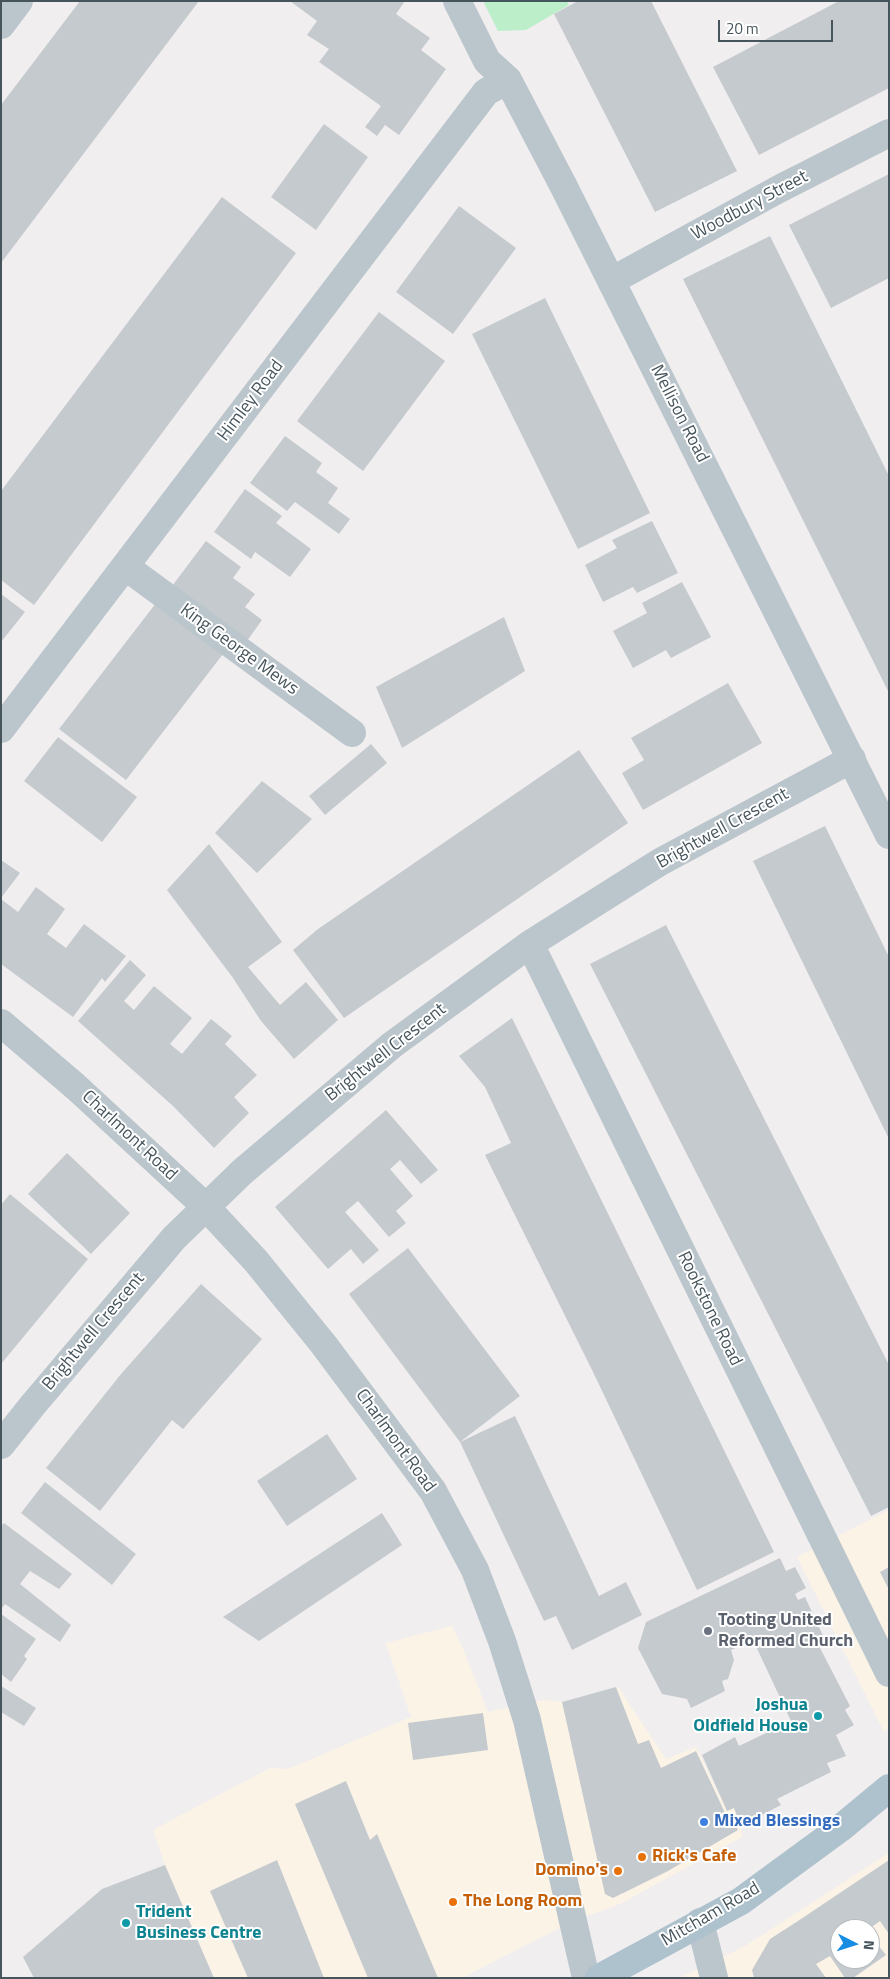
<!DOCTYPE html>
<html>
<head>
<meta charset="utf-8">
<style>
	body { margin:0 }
	#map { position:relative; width:890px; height:1979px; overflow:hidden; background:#f1eeef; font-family:"Titillium Web",sans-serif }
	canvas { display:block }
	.frame { position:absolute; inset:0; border:2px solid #46555c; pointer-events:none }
	.north { position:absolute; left:830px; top:1919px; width:50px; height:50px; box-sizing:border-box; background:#fff; border:1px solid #b5bbbe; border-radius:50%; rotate:95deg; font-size:14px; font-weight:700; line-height:20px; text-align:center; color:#46555c }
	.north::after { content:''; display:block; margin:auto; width:18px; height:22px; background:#168de3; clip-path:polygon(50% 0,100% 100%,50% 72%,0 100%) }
	.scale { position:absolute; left:718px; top:20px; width:115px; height:22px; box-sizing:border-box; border:2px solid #46555c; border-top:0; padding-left:6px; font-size:15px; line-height:18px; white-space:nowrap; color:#46555c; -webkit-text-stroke:4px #fff; paint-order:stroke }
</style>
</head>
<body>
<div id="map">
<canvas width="890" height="1979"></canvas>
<div class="frame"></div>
<div class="north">N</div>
<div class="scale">20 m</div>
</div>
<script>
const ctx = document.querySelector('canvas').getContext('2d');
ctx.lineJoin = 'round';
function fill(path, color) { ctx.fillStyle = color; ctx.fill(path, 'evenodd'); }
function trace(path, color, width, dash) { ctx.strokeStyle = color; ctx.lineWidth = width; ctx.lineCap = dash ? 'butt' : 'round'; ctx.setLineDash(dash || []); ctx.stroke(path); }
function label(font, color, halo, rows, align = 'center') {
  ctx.font = font + ' "Titillium Web",sans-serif'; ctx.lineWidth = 4; ctx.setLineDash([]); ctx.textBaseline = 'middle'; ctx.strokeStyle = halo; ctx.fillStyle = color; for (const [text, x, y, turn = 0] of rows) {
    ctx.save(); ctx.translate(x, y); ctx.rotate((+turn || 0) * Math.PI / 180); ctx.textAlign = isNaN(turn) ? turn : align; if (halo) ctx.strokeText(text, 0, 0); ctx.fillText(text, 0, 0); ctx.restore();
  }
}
fill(new Path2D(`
	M 889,1510 L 889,1727 L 884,1732 L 797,1557 Z
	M 452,1626 L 463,1649 L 488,1712 L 544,1700 L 562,1702 L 618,1687 L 666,1759 L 696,1747 L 727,1811 L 734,1808 L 741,1826 L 742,1837 L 620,1904 L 573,1921 L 462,1978 L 214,1978 L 165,1865 L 153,1830 L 270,1768 L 288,1769 L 411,1717 L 386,1643 Z
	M 889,1853 L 889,1978 L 679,1978 L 745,1946 ZM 840,1929 L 870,1929 L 870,1959 L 840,1959 Z`), '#fcf3e7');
fill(new Path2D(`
	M 483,1 L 567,1 L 569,5 L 526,30 L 498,31 Z`), '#bcefc9');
fill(new Path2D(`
	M 80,1 L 199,1 L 1,263 L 1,105 Z
	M 290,1 L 405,1 L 396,14 L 430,38 L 421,50 L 446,69 L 399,135 L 385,125 L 377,136 L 365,127 L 381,106 L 319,62 L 329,49 L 307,35 L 317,21 Z
	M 578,1 L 651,1 L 737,171 L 655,212 L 554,14 Z
	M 839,1 L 889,1 L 889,88 L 759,155 L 713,67 Z
	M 324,124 L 368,157 L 316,230 L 271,197 Z
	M 889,174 L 889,278 L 831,308 L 789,225 Z
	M 222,197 L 296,253 L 34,605 L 1,580 L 1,491 Z
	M 459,206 L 516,248 L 453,334 L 396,292 Z
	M 770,236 L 889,476 L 889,693 L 683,279 Z
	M 545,298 L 650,513 L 578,549 L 472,334 Z
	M 379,312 L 445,361 L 363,471 L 297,421 Z
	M 285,436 L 322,463 L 316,472 L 338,488 L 328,503 L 350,519 L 339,534 L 295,502 L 287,511 L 250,483 Z
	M 245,489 L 282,516 L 276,523 L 311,549 L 290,577 L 255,552 L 251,559 L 214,532 Z
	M 652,521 L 678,573 L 637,593 L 633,587 L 603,602 L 585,565 L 617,548 L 612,540 Z
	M 206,541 L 241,567 L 233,578 L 255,594 L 245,607 L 262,620 L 247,641 L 172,586 Z
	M 682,582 L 711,637 L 671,658 L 666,650 L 633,668 L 613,631 L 647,613 L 642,603 Z
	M 1,594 L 25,612 L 1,642 Z
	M 156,603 L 223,654 L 126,780 L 59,729 Z
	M 504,617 L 525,671 L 402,748 L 376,687 Z
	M 728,683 L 762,743 L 643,810 L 622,773 L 644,760 L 631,738 Z
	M 58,737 L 137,797 L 102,842 L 24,781 Z
	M 371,744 L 387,763 L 325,815 L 309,796 Z
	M 579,750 L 628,823 L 344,1018 L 293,950 L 318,929 Z
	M 262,781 L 312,819 L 257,873 L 215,833 Z
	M 825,826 L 889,957 L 889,1139 L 753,861 Z
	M 209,844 L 282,942 L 248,967 L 280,1005 L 306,982 L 338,1020 L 294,1059 L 261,1021 L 233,978 L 167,890 Z
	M 1,860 L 20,873 L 1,898 Z
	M 36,887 L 65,909 L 47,934 L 66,948 L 84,924 L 126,956 L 105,982 L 102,978 L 73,1017 L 1,964 L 1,899 L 18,912 Z
	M 666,925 L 889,1365 L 889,1507 L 871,1516 L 590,964 Z
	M 130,960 L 146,975 L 124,1001 L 134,1010 L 154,986 L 192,1018 L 170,1044 L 182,1054 L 211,1019 L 232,1036 L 225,1044 L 257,1075 L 234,1097 L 249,1113 L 214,1148 L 173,1106 L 78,1021 Z
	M 512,1018 L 774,1552 L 697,1590 L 593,1372 L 485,1155 L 511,1143 L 485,1087 L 459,1056 Z
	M 386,1110 L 438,1170 L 421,1184 L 400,1160 L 390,1169 L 413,1196 L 396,1211 L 406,1223 L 389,1237 L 358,1201 L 345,1212 L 379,1250 L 363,1264 L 351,1249 L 328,1269 L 275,1207 Z
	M 67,1153 L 130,1213 L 91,1254 L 28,1194 Z
	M 10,1194 L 88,1259 L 1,1364 L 1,1205 Z
	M 408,1248 L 520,1396 L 460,1442 L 515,1416 L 599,1596 L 626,1582 L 642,1615 L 572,1650 L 556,1616 L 544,1621 L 460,1442 L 349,1294 Z
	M 201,1284 L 262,1339 L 183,1429 L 172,1420 L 100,1511 L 46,1468 L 121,1374 Z
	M 327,1434 L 357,1479 L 287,1526 L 257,1481 Z
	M 45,1482 L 136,1554 L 112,1585 L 21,1513 Z
	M 382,1513 L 402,1545 L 259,1641 L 223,1617 Z
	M 4,1523 L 72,1574 L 59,1589 L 30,1571 L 20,1584 L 71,1625 L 60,1642 L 5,1604 L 1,1609 L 1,1526 Z
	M 780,1558 L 786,1571 L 795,1567 L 806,1588 L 795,1594 L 798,1600 L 805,1597 L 826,1642 L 819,1646 L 850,1706 L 845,1710 L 854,1725 L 836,1735 L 846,1756 L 827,1763 L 831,1772 L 777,1799 L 781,1805 L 741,1826 L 734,1808 L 727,1811 L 702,1755 L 735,1737 L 739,1746 L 791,1721 L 753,1640 L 731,1650 L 734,1660 L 728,1679 L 722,1681 L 725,1691 L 691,1708 L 687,1699 L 662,1694 L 638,1648 L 646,1622 Z
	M 889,1567 L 889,1590 L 880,1572 Z
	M 1,1614 L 36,1639 L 24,1656 L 27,1659 L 11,1682 L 1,1674 Z
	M 1,1686 L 36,1708 L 24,1726 L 1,1712 Z
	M 616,1687 L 638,1744 L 649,1740 L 661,1768 L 696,1751 L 727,1817 L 731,1814 L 738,1830 L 668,1871 L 613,1898 L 605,1894 L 562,1702 Z
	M 483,1713 L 488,1750 L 413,1760 L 408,1723 Z
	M 346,1781 L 370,1840 L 377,1834 L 438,1978 L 368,1978 L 295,1804 Z
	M 277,1860 L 324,1978 L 248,1978 L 210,1891 Z
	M 889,1860 L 889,1934 L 880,1921 L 869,1929 L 840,1929 L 840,1959 L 870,1959 L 870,1935 L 886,1955 L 853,1978 L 845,1978 L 830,1956 L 816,1964 L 826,1978 L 754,1978 L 752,1970 L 770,1939 L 798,1921 Z
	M 165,1865 L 214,1978 L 34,1978 L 23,1957 L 102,1889 Z`), '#c5cace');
trace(new Path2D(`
	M 457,1 L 487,61 L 508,80 L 563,185 L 889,835
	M 1,25 L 19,1
	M 611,281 L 779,189 L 889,133
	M 126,567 L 352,733
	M 1,729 L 486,92 L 508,80
	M 530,944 L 889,1673
	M 1,1023 L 76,1087 L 206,1207 L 256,1261 L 324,1345 L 433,1491 L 475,1570 L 502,1641 L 527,1720 L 586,1978
	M 1,1445 L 32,1406 L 174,1238 L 242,1172 L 392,1045 L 530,944 L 660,862 L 852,759
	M 700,1922 L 714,1978`), '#bac5cc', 28);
trace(new Path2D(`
	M 599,1978 L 741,1901 L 842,1827 L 889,1788`), '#aec2ce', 28);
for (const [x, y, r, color] of [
	[708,1631,5,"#6b7280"],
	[818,1716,5,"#0f9aa8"],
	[704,1822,5,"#3f7fe0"],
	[642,1857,5,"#e8710a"],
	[618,1871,5,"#e8710a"],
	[453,1902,5,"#e8710a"],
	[126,1923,5,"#0f9aa8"]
]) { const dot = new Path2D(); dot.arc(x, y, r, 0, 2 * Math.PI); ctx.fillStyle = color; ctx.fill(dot); trace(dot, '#fff', 2); }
label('18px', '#46555c', '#fff', [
	["Woodbury Street",750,206,-28],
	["Himley Road",251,401,-53],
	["Mellison Road",679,414,63],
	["King George Mews",239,650,36],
	["Brightwell Crescent",723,829,-29],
	["Brightwell Crescent",386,1053,-38],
	["Charlmont Road",129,1136,43],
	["Rookstone Road",709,1309,64],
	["Brightwell Crescent",94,1332,-50],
	["Charlmont Road",395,1441,54],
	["Mitcham Road",711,1915,-30]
]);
label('bold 18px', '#5b616d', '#fff', [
	["Tooting United",718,1621],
	["Reformed Church",718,1642]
], 'left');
label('bold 18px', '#0d838f', '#fff', [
	["Joshua",808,1706],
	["Oldfield House",808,1727],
	["Trident",136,1913,"left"],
	["Business Centre",136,1934,"left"]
], 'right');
label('bold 18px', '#366cbe', '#fff', [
	["Mixed Blessings",714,1822]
], 'left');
label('bold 18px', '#c56008', '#fff', [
	["Rick's Cafe",652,1857],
	["Domino's",608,1871,"right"],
	["The Long Room",463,1902]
], 'left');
</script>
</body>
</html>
